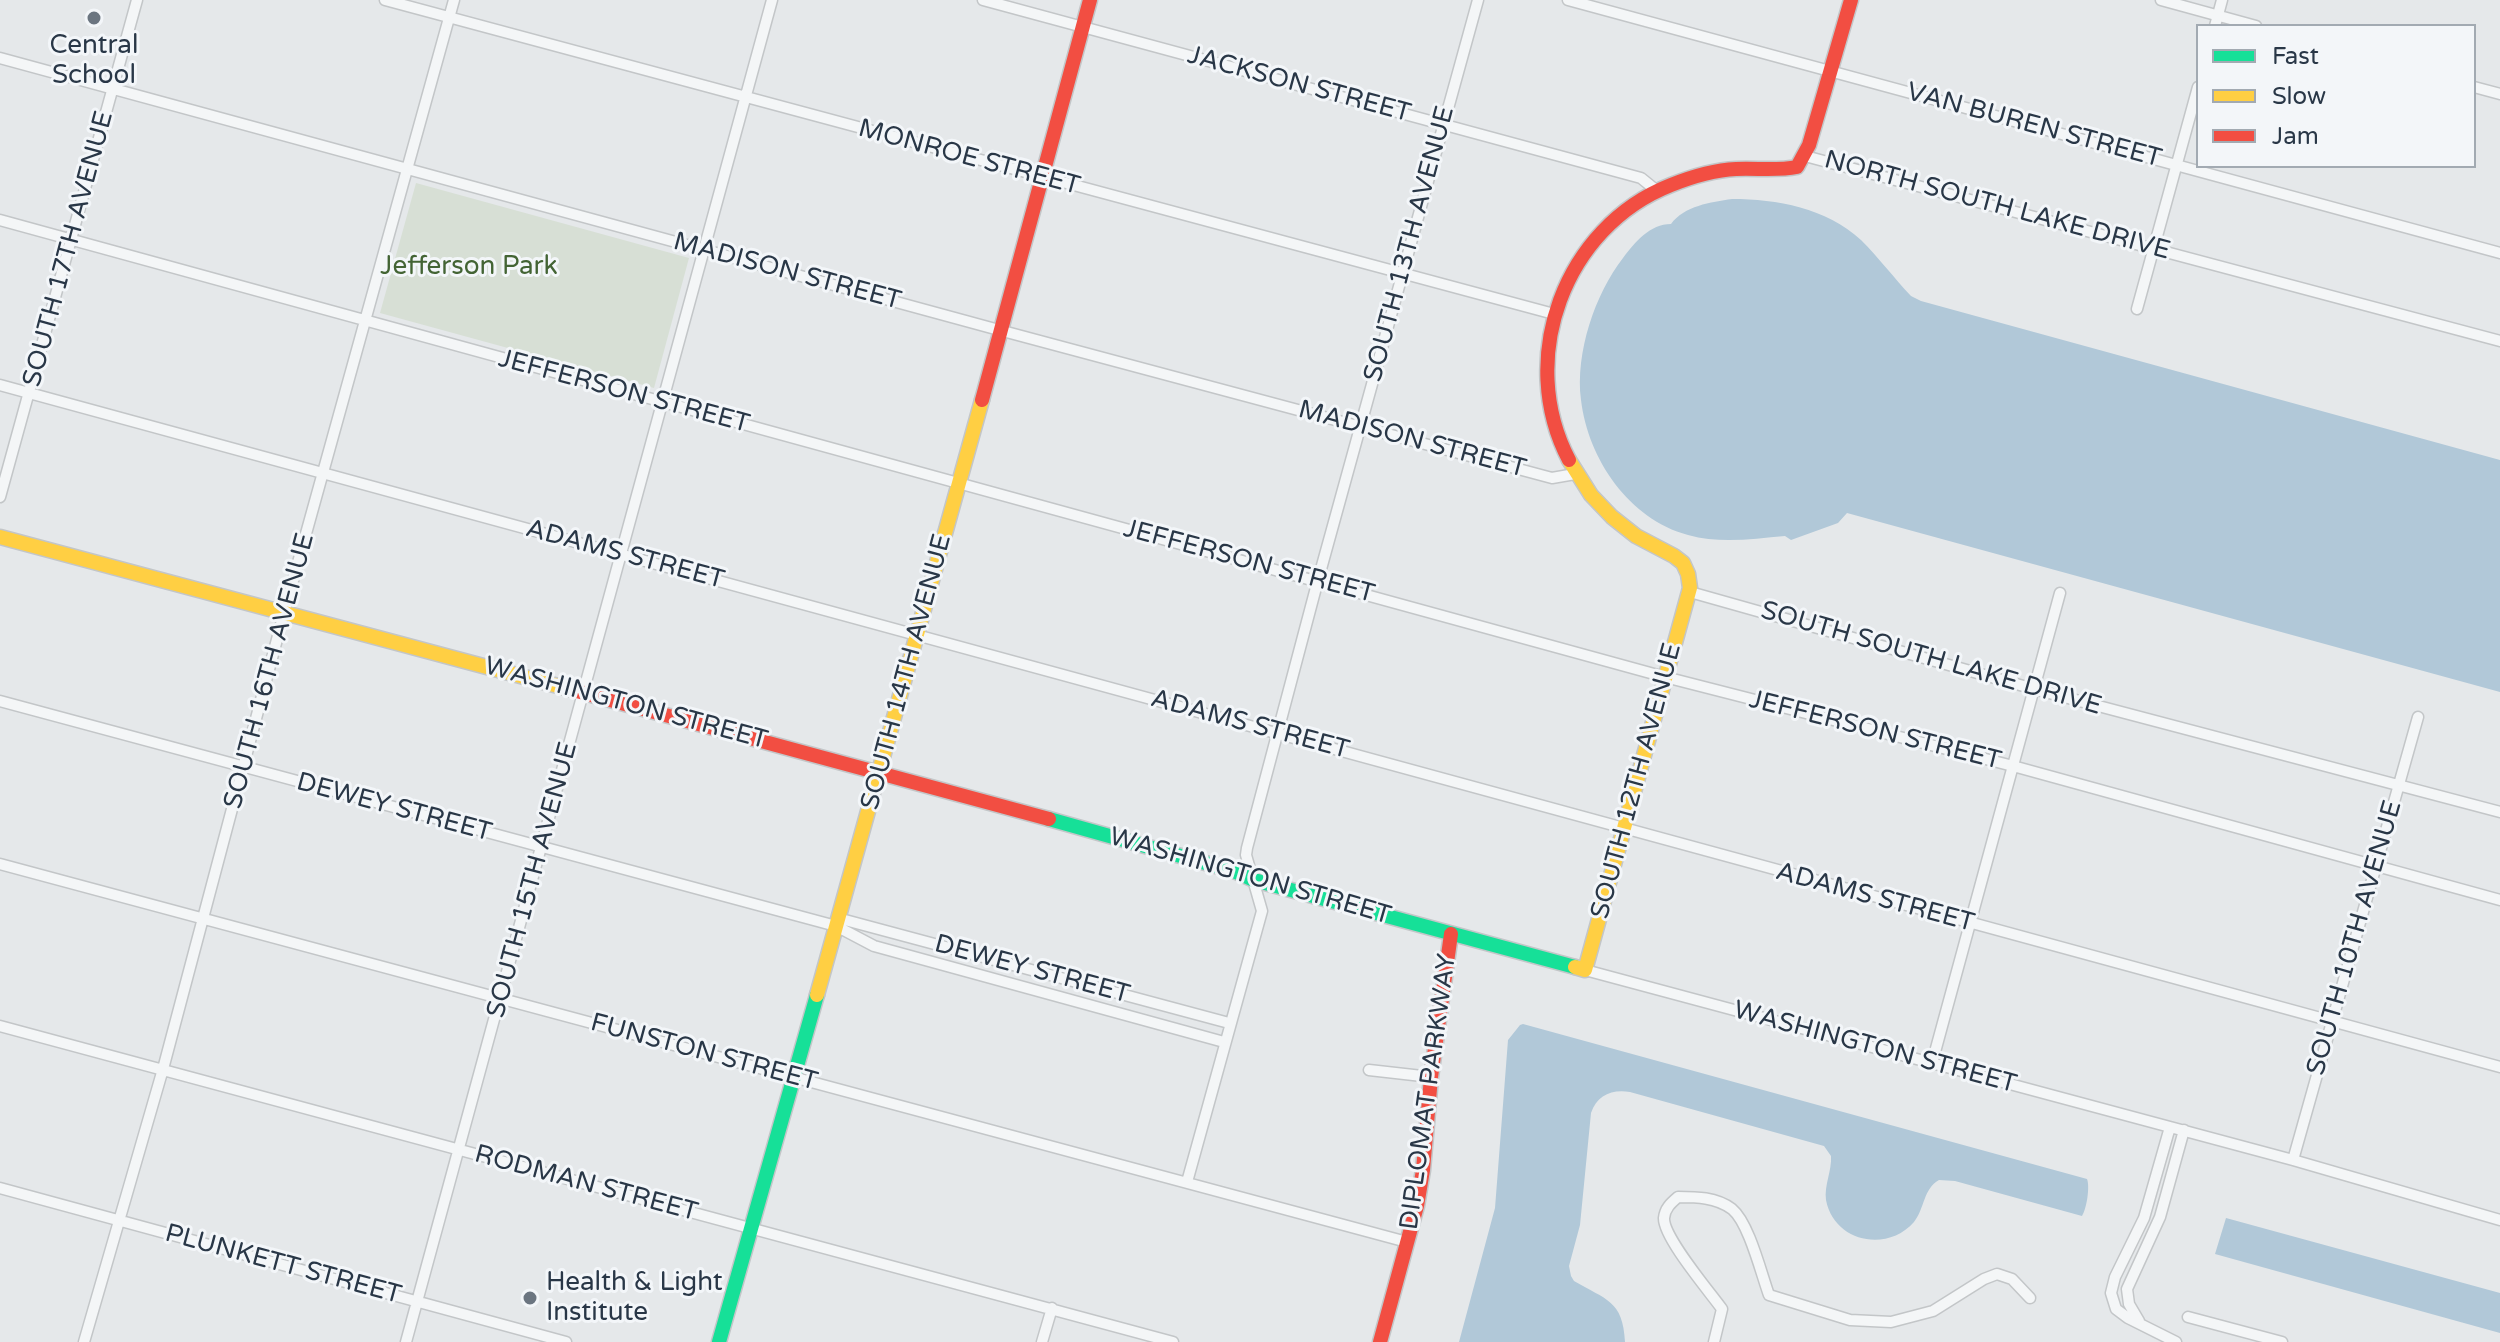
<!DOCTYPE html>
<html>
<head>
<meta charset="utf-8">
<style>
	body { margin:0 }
	#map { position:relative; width:2500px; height:1342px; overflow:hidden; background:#e5e8ea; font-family:"Varela Round",sans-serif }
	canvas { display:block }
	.legend { position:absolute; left:2196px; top:24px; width:280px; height:144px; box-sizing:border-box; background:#f3f6f9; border:2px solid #a2aab2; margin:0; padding:10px 14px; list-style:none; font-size:24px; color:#293747 }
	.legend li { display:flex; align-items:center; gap:16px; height:40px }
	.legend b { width:40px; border:2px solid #a2aab2 }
</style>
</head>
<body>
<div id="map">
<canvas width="2500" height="1342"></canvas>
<ul class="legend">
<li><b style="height:10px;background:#16e098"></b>Fast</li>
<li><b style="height:10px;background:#ffcf43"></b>Slow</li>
<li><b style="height:10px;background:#f24e42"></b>Jam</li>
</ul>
</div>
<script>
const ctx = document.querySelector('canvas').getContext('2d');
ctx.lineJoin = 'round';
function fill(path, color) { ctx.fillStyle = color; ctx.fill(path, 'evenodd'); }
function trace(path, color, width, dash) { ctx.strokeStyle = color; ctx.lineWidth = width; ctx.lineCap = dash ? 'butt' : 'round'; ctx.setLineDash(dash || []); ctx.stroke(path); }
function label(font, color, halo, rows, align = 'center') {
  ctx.font = font + ' "Varela Round",sans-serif'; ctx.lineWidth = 6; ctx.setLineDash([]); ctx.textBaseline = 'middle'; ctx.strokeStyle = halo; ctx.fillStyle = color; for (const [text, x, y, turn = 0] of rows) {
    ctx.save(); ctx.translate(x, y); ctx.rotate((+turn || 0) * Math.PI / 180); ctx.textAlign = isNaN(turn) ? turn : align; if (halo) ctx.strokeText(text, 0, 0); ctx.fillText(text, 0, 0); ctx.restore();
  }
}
fill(new Path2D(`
	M 416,183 L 689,258 L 654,388 L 380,313 Z`), '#d7dfd5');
fill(new Path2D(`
	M 1732,199 C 1777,199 1826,208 1861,240 C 1879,258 1894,278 1911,296 L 1921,301 L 2500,460 L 2500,692 L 1847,513 L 1838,523 L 1791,540 L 1785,536 C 1752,539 1720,544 1688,535 C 1629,519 1588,459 1581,400 C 1575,353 1595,294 1623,258 C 1635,242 1650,224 1671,224 C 1684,206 1711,202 1732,199 Z
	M 1523,1024 L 2087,1179 C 2090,1186 2087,1208 2082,1216 L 1955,1181 L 1939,1180 C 1923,1189 1925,1208 1914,1222 C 1887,1253 1834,1242 1826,1200 C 1824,1185 1832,1171 1831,1156 L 1824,1146 L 1630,1092 C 1612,1089 1597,1095 1591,1113 L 1580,1225 L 1569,1266 L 1571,1276 L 1574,1281 C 1606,1300 1623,1300 1625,1342 L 1459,1342 L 1495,1208 L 1508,1040 L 1520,1025 Z
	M 2226,1218 L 2500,1293 L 2500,1333 L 2215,1254 Z`), '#b1c8d8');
const street = new Path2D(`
	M 385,0 L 1554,314
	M 983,0 L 1641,178 L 1657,191
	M 1568,0 L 2500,253
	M 2161,0 L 2256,26
	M 2215,26 L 2222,0
	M 0,58 L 999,330 L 1552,478 L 1575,474
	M 2474,87 L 2500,94
	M 1805,156 L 2500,341
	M 0,220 L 1665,677 L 2013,766 L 2500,900
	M 2137,309 L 2198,87
	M 0,385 L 2500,1067
	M 0,497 L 137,0
	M 1690,592 L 2034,689 L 2500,812
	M 0,701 L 836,926 L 874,946 L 1224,1042
	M 0,864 L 1407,1242
	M 836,926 L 845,920 L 1229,1023
	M 1585,970 L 2293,1160 L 2500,1220
	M 0,1026 L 1173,1342
	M 1932,1063 L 2060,593
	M 1369,1070 L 1431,1077
	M 2170,1127 L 2144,1218 L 2115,1277 L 2111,1293 L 2116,1309 L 2128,1318 L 2176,1342
	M 2293,1160 L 2418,717
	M 1187,1182 L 1262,911 L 1246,855 L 1247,848 L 1318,580 L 1478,0
	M 0,1188 L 566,1342
	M 2188,1317 L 2282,1342
	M 2139,1321 L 2129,1304 L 2127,1289 L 2160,1217 L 2184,1130
	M 84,1342 L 163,1069 L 284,613 L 454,0
	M 406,1342 L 772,0
	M 1042,1342 L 1052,1308
	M 1714,1342 L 1722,1309 C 1709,1291 1663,1237 1664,1218 C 1665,1208 1671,1203 1678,1197 C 1696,1197 1716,1197 1732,1209 C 1749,1223 1761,1273 1769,1295 L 1850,1320 L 1891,1322 L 1933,1311 L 1984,1279 L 1997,1274 L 2012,1279 L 2030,1298`);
const fast = new Path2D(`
	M 1049,819 L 1234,871 L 1254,880 L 1575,967
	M 719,1342 L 817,995`);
const slow = new Path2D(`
	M 1569,460 L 1591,495 L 1612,517 L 1636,536 L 1674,556 L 1683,563 L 1688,574 L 1690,588 L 1585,970 L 1575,967
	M 0,537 L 573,690
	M 817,995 L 982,400`);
const jam = new Path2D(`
	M 982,400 L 1090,0
	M 1569,460 C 1516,359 1564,227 1671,185 C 1691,177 1714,170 1736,169 C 1757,168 1777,171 1797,167 L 1809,145 L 1851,0
	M 573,690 L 1049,819
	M 1380,1342 L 1417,1206 L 1423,1170 L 1431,1077 L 1451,934`);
trace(street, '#c3c6c8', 13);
trace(fast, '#c3c6c8', 17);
trace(slow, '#c3c6c8', 17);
trace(jam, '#c3c6c8', 17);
trace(street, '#f4f6f7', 10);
trace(fast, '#16e098', 14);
trace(slow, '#ffcf43', 14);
trace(jam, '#f24e42', 14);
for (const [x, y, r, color] of [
	[94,18,8,"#6b7580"],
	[530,1298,8,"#6b7580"]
]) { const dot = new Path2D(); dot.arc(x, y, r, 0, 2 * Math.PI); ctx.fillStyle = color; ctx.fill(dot); trace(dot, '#f3f6f9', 3); }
label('26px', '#293747', '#f3f6f9', [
	["Central",94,46],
	["School",94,76],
	["Health & Light",546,1283,"left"],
	["Institute",546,1313,"left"]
]);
label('26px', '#293747', '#f3f6f9', [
	["JACKSON STREET",1299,85,15],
	["VAN BUREN STREET",2034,126,15],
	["MONROE STREET",969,158,15],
	["NORTH SOUTH LAKE DRIVE",1997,206,15],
	["SOUTH 13TH AVENUE",1410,244,-75],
	["SOUTH 17TH AVENUE",69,249,-75],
	["MADISON STREET",787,272,15],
	["JEFFERSON STREET",624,392,15],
	["MADISON STREET",1412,440,15],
	["ADAMS STREET",625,555,15],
	["JEFFERSON STREET",1249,562,15],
	["SOUTH SOUTH LAKE DRIVE",1931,659,16],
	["SOUTH 16TH AVENUE",270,671,-75],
	["SOUTH 14TH AVENUE",907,672,-75],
	["WASHINGTON STREET",626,704,15],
	["ADAMS STREET",1250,725,15],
	["JEFFERSON STREET",1875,731,14],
	["SOUTH 12TH AVENUE",1637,781,-75],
	["DEWEY STREET",394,808,15],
	["WASHINGTON STREET",1250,877,16],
	["SOUTH 15TH AVENUE",533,880,-75],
	["ADAMS STREET",1875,898,15],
	["SOUTH 10TH AVENUE",2355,938,-74],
	["DEWEY STREET",1032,970,15],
	["WASHINGTON STREET",1875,1048,15],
	["FUNSTON STREET",704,1053,15],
	["DIPLOMAT PARKWAY",1429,1092,-82],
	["RODMAN STREET",586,1184,15],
	["PLUNKETT STREET",283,1265,15]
]);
label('26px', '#436434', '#f3f6f9', [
	["Jefferson Park",469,267]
]);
</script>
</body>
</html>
